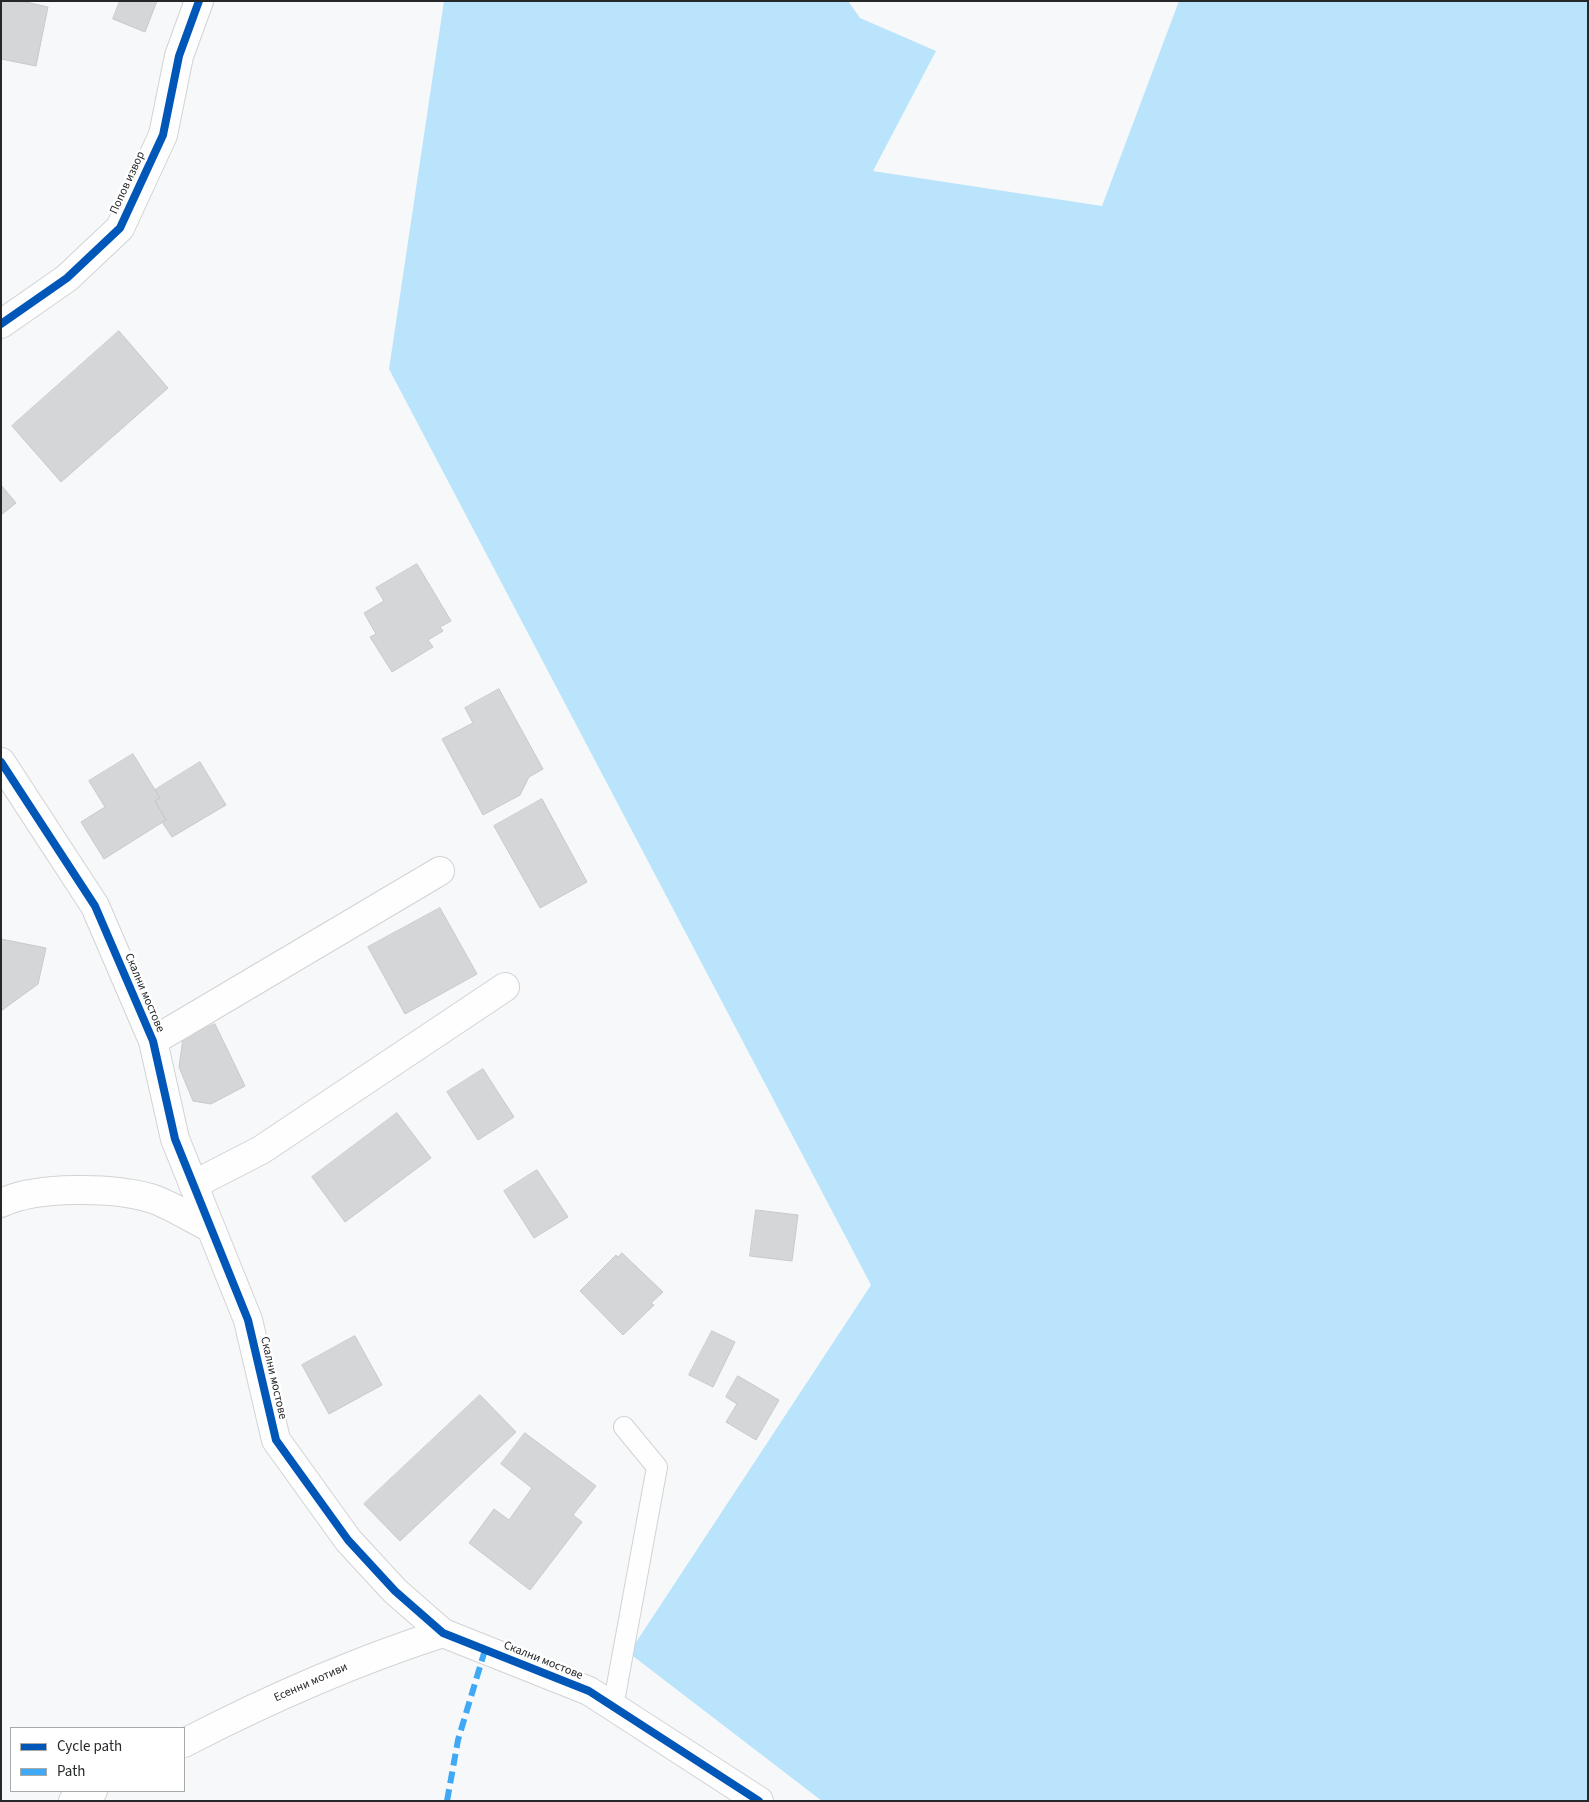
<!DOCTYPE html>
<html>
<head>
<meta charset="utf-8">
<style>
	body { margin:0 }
	#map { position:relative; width:1589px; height:1802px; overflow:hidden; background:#f6f8fa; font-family:"Source Sans 3",sans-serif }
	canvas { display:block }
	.frame { position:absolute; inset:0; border:2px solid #252728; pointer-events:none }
	.legend { position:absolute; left:10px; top:1727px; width:175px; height:65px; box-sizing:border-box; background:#fff; border:1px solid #a8a9a9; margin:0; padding:6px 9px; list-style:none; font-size:15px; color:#252728 }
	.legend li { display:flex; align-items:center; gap:10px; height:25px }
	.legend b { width:25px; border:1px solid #a8a9a9 }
</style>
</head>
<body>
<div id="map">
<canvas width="1589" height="1802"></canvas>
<div class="frame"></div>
<ul class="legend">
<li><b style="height:6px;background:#0057b8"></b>Cycle path</li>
<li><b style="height:6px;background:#3fa9f5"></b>Path</li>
</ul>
</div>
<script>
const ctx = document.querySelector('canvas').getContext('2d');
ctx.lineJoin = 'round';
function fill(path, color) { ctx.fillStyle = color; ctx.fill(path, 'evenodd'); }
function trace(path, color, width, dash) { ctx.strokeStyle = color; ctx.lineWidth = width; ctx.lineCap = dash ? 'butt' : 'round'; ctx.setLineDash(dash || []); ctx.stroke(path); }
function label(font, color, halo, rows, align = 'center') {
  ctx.font = font + ' "Source Sans 3",sans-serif'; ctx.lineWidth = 5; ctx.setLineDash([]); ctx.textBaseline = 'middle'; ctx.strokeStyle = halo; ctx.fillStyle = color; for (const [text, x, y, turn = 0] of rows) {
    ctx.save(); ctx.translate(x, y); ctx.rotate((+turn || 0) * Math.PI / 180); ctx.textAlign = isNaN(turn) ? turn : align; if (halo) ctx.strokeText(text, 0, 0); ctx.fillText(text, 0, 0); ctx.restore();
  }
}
fill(new Path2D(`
	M 444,1 L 848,1 L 860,18 L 936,51 L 873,171 L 1102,206 L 1179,1 L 1588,1 L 1588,1801 L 822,1801 L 629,1653 L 871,1285 L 389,369 Z`), '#bae4fb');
const building = new Path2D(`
	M 1,1 L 21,1 L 48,7 L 36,66 L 1,59 Z
	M 120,1 L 157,1 L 145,32 L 113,19 Z
	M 119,331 L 168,388 L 61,482 L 12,426 Z
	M 1,485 L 16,503 L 1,515 Z
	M 417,564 L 451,621 L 440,627 L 443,631 L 428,640 L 433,647 L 392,672 L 370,637 L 376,634 L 364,613 L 384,601 L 376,588 Z
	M 499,689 L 543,769 L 529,777 L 520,795 L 483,815 L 442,739 L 473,723 L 465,708 Z
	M 133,754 L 160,798 L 155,801 L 166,820 L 104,859 L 81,822 L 105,807 L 89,781 Z
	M 200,762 L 226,805 L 172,837 L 162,822 L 166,820 L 155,801 L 160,798 L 155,790 Z
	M 542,799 L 587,882 L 540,908 L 494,826 Z
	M 440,908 L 477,974 L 405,1014 L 368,947 Z
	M 1,939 L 46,948 L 38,984 L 1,1011 Z
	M 215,1024 L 245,1086 L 211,1104 L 193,1101 L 179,1067 L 183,1038 Z
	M 483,1069 L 514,1117 L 478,1140 L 447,1092 Z
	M 397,1113 L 431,1158 L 345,1222 L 312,1177 Z
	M 537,1170 L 568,1217 L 534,1238 L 504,1191 Z
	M 756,1210 L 798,1215 L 792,1261 L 750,1256 Z
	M 622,1253 L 663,1292 L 651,1303 L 654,1305 L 623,1335 L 580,1291 L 616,1255 L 618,1257 Z
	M 712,1331 L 735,1342 L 713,1387 L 689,1375 Z
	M 355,1336 L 382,1385 L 329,1414 L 302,1365 Z
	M 738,1376 L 779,1400 L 756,1440 L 726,1422 L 737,1404 L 726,1397 Z
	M 480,1395 L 516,1432 L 400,1541 L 364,1504 Z
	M 525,1433 L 596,1486 L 573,1515 L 582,1522 L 530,1590 L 469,1543 L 494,1509 L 509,1520 L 532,1488 L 501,1464 Z`);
fill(building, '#d4d6d8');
trace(building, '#c7c9ca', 1);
const lane = new Path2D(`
	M 613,1707 L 657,1467 L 624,1427`);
const street = new Path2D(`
	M 1,324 L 67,278 L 120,228 L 163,135 L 179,56 L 199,1
	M 1,762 L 95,906 L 153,1041 L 175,1139 L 248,1320 L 276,1440 L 348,1540 L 395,1591 L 443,1633 L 589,1691 L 759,1801
	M 153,1041 L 440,871
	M 193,1185 L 261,1150 L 505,987
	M 1,1203 C 36,1186 113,1187 150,1198 C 170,1204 190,1218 209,1227
	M 184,1743 C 267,1700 353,1662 443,1633
	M 73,1801 L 93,1791`);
trace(lane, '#d1d3d4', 22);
trace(street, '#d1d3d4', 30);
trace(lane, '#fefefe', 20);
trace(street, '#fefefe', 28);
trace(new Path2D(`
	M 447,1801 L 458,1740 L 485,1650`), '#3fa9f5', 6, [12, 6]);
trace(new Path2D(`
	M 1,324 L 67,278 L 120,228 L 163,135 L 179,56 L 199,1
	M 1,762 L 95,906 L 153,1041 L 175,1139 L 248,1320 L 276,1440 L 348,1540 L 395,1591 L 443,1633 L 589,1691 L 759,1801`), '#0057b8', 8);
label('12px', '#252728', '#fff', [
	["Попов извор",128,183,-65],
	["Скални мостове",144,993,67],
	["Скални мостове",273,1378,77],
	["Скални мостове",543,1661,22],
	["Есенни мотиви",311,1683,-24]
]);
</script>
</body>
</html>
